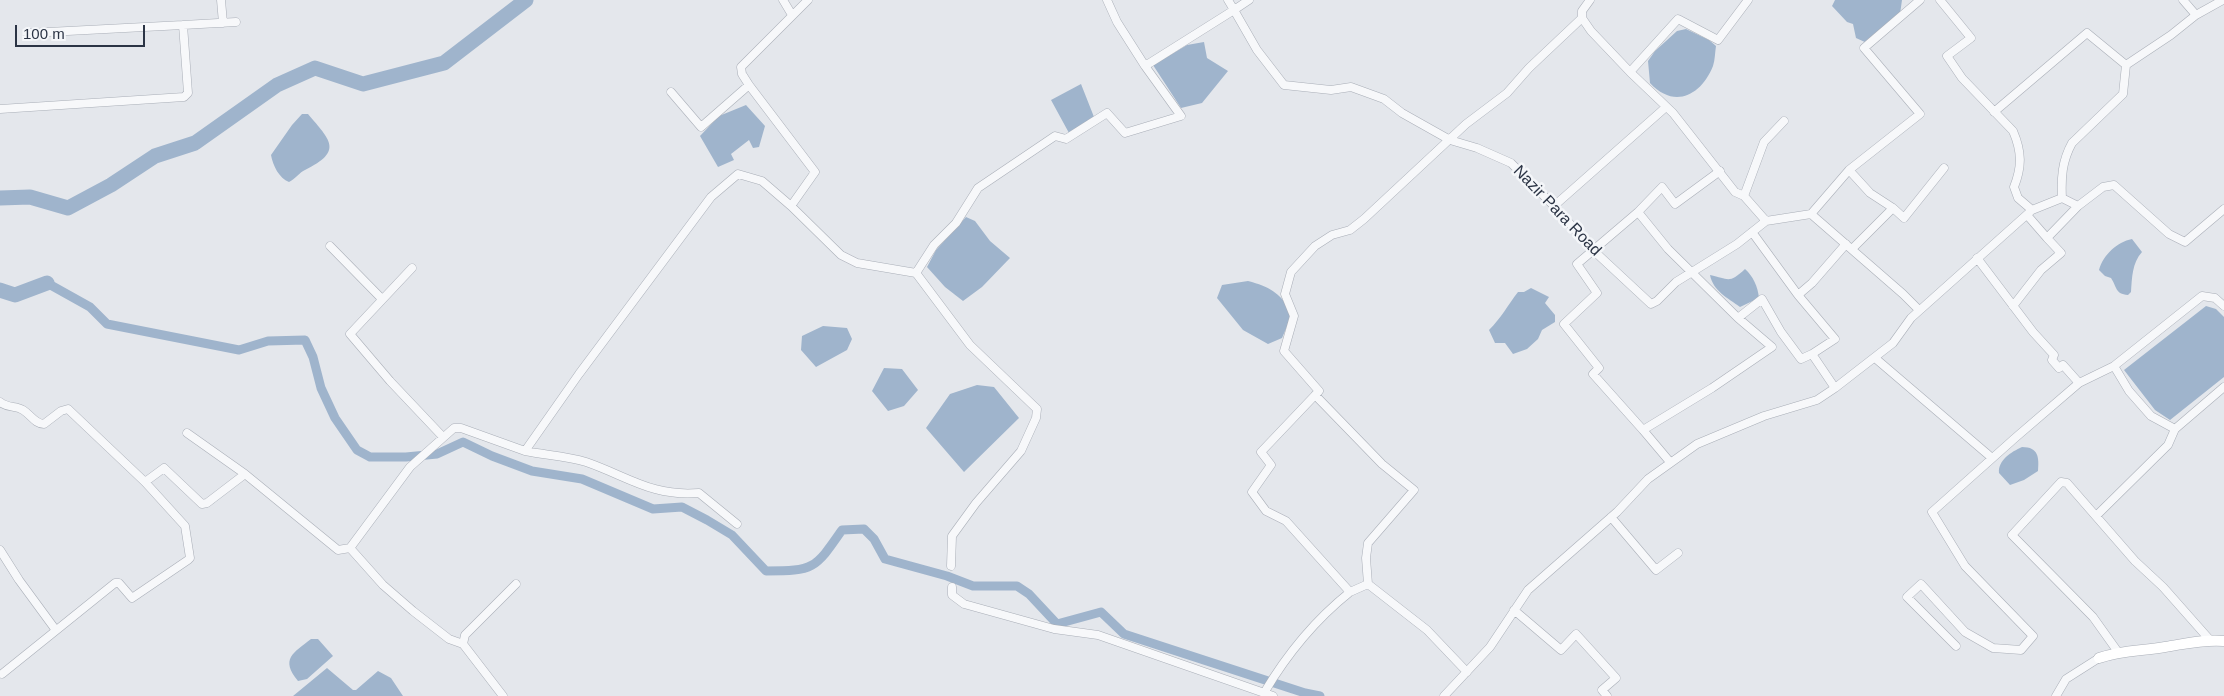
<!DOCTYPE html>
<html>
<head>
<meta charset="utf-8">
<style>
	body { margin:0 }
	#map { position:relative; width:2224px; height:696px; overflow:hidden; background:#e4e7ec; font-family:Helvetica,sans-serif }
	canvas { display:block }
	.scale { position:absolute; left:15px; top:25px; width:130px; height:22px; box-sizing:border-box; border:2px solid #2b3445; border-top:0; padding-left:6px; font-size:15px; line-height:18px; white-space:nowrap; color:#2b3445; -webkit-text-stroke:4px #f4f6f9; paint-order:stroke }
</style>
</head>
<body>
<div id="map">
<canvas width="2224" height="696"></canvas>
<div class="scale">100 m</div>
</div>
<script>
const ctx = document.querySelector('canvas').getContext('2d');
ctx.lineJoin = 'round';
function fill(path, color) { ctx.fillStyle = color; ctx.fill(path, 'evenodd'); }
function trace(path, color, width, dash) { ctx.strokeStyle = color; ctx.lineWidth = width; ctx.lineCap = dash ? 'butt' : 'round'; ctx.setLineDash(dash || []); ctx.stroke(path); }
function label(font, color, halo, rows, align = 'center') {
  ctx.font = font + ' Helvetica,sans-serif'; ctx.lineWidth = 5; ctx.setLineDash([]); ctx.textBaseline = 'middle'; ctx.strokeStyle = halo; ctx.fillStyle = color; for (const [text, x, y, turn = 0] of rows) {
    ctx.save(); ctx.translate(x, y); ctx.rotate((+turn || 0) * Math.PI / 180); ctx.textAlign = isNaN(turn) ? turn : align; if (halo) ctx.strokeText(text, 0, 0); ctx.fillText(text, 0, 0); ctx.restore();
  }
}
fill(new Path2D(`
	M 1835,0 L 1902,0 L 1900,14 L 1867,43 L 1856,38 L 1853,24 L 1847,22 L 1832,6 Z
	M 1686,29 L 1709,40 L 1716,46 C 1715,52 1715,60 1713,66 C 1701,96 1674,109 1650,83 L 1648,61 L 1655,51 L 1677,31 Z
	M 1204,42 L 1207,58 L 1228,71 L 1202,103 L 1181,108 L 1153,65 L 1187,45 Z
	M 1081,84 L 1094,117 L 1074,132 L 1069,133 L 1051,100 Z
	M 746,105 L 765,126 L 759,147 L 753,148 L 749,140 L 731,154 L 734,160 L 718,167 L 700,136 L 719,116 Z
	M 302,114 L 308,114 C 330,140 344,151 305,170 C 300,172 295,179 289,182 C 279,178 273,166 271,155 L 292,125 Z
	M 966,217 L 975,221 L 990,241 L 1010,258 L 982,287 L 963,301 L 945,287 L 927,267 L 936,250 Z
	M 2132,239 L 2142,252 C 2132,263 2132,278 2131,292 L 2128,295 C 2115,294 2117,287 2111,278 L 2105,276 L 2099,270 C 2103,255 2117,242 2132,239 Z
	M 1745,269 C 1753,276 1758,287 1759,298 L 1740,307 C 1728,298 1713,291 1710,275 C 1729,279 1729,284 1745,269 Z
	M 1248,281 C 1270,287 1278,292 1291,310 L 1288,324 L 1282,338 L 1268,344 L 1243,330 L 1217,298 L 1222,285 Z
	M 1531,288 L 1549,297 L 1545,303 L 1555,315 L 1555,322 L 1542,330 L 1538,339 L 1527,349 L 1513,354 L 1505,343 L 1495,343 L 1489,330 C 1501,318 1508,305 1518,292 L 1524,292 Z
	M 2206,306 L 2216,309 L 2224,317 L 2224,377 L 2170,420 L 2155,410 L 2124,370 Z
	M 823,326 L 847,328 L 852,339 L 847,350 L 816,367 L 801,350 L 802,336 Z
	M 884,368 L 902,369 L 918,390 L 904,406 L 888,411 L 872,391 Z
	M 977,385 L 994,387 L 1019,418 L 964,472 L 926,428 L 950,394 Z
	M 2022,447 C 2039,447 2039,458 2038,471 L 2024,480 L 2010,485 L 1999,473 C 1998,460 2011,452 2022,447 Z
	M 311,639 L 318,639 L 333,656 L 307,679 L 298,681 C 280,659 293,653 311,639 Z
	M 327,668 L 353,690 L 356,690 L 378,671 L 391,678 L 403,696 L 293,696 Z`), '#9fb4cc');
trace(new Path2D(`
	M 47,283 L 90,307 L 107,324 L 239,350 L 268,341 L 305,340 L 313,357 L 321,388 L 335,418 L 357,450 L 370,457 L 406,457 L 437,454 L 463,442 L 492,456 L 532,471 L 582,479 L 653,509 L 682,507 L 707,520 L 732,535 L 766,571 C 814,571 815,569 842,530 L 864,529 L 874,539 L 885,559 L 947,576 L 973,586 L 1017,586 L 1029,594 L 1057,624 L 1101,612 L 1124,634 L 1305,693 L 1320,696`), '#9fb4cc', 9);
trace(new Path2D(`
	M 0,198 L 30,197 L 68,208 L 111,185 L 155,156 L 195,143 L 277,85 L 315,68 L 363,84 L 444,63 L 526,0
	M 0,290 L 15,295 L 47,283`), '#9fb4cc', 15);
const street = new Path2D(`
	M 221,0 L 223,23
	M 783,0 L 792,15
	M 808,0 L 741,67 L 742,74 L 749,85 L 815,172 L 791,206 L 841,255 L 857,263 L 916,273 L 970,345 L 1037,409 L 1036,418 L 1021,451 L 976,503 L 952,536 L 951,566
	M 1107,0 L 1117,22 L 1145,66 L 1234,10 L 1257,50 L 1284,85 L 1331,90 L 1351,87 L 1384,99 L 1402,113 L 1450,140 L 1477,148 L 1511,163 L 1554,206 L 1594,251 L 1651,304 L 1657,301 L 1676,282 L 1737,244 L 1766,221 L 1811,214 L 1903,294 L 1919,310
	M 1228,0 L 1234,10 L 1249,0
	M 1590,0 L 1582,11 L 1582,18 L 1591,31 L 1630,72 L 1673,113 L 1735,192 L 1744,196 L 1766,221
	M 1940,0 L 1971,38 L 1947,56 L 1962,78 L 2013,131 C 2022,152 2022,167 2014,187 L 2018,198 L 2032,210
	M 2183,0 L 2196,15 L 2223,0
	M 183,25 L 236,22
	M 1630,72 L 1678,19 L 1718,40 L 1748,0
	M 671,92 L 701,127 L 749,85
	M 0,109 L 184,97 L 188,93 L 183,25 L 29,33
	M 1994,112 L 2087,33 L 2126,65
	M 1849,170 L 1870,193 L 1893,208
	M 1744,196 L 1764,142 L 1784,121
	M 2062,198 L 2078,206 L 2103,187 L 2114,185 L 2169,234 L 2185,242 L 2224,209
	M 1554,206 L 1666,107
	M 1638,212 L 1662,187 L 1675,204 L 1720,171
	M 1811,214 L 1849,170 L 1920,114 L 1864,48 L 1920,0
	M 2027,215 L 2047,238 L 2078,206
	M 1752,232 L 1798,295
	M 330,246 L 382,299
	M 1852,249 L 1893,208 L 1904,218 L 1944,168
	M 1977,258 L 2033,332 L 2054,355 L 2052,360 L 2059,368 L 2063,365 L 2079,383
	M 412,268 L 350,334 L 390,381 L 443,437
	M 916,273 L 934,245 L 956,223 L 978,188 L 1055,136 L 1066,139 L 1107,113 L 1125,133 L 1181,116 L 1145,66
	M 2013,306 L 2041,270 L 2061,253 L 2047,238
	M 1812,354 L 1835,339 L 1798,295 L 1812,283 L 1846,244
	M 1875,358 L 1992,458
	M 2114,366 L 2129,391 L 2151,416 L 2175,429
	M 1315,395 L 1382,464 L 1414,490 L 1368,543 L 1366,558 L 1368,584
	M 0,402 C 9,409 15,405 23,410 C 31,415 35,424 44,424 L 61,411 L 68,409 L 145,482 L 164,468 L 202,504 L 207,503 L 245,474
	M 1643,430 L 1593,374 L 1599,368 L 1564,324 L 1597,293 L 1577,264 L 1638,212 L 1668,249 L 1738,318 L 1762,299 L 1781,332 L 1801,359 L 1812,354 L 1835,388
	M 187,433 L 245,474 L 338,550 L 350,548 L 410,467 L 454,428 L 461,428 L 525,451
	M 1670,462 L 1643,430 L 1712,388 L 1772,347 L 1738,318
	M 2096,516 L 2168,445 L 2175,429 L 2224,387
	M 1611,517 L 1656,570 L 1678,553
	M 737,524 L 699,493 C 652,497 627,476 586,462 C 567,456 545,455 525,451 L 579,374 L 711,197 L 738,174 L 762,181 L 791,206
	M 350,548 L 383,585 L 413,611 L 449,639 L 463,644 L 503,696
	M 0,550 L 19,580 L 55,629
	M 952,587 L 952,595 L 964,604 L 1054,629 L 1098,635 L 1273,696
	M 1514,610 L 1561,650 L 1576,634 L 1616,678 L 1602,690 L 1607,696
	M 463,644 L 465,635 L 516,584
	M 1956,646 L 1907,597 L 1921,584 L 1965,632 L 1993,648 L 2021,650 L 2033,636 L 1965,566 L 1932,512 L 2015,438 L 2079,383 L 2114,366 L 2202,296 L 2215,298 L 2224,306
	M 2118,652 L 2093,617 L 2012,535 L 2061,482 L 2067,483 L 2135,561 L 2163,587 L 2209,639
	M 1467,672 L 1427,630 L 1368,584 L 1350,592 L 1286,521 L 1266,511 L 1252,492 L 1271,465 L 1261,452 L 1319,391 L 1284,351 L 1294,316 L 1285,294 L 1291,272 L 1315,246 L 1332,235 L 1350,230 L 1364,219 L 1466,124 L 1507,93 L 1529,68 L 1582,18
	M 2,674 L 115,583 L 119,583 L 132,598 L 188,560 L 190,558 L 185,526 L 145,482
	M 1264,693 C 1287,654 1315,620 1350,592
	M 1444,696 L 1490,647 L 1528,590 L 1617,512 L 1648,479 L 1697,444 L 1764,416 L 1817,400 L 1835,388 L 1893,343 L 1911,318 L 2032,210 L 2062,198 C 2061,178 2062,161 2072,143 L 2123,94 L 2126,65 L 2171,35 L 2196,15
	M 2056,696 L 2066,679 L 2099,658`);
const secondary = new Path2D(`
	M 2099,658 C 2122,650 2142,651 2165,647 C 2185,644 2204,639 2224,641`);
trace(street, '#a9aeb7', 9);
trace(secondary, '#a9aeb7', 11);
trace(street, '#f7f8fa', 8);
trace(secondary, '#fff', 10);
label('16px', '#2b3445', '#f4f6f9', [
	["Nazir Para Road",1557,211,46]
]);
</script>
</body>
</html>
